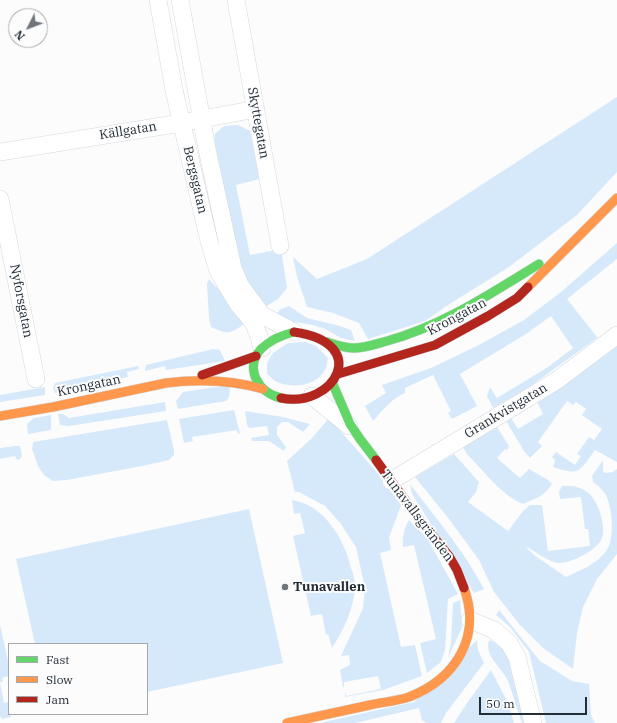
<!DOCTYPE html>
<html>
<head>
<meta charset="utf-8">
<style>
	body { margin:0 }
	#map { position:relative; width:617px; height:723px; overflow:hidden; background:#fcfcfc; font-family:"IBM Plex Serif",serif }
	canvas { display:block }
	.legend { position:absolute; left:8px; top:643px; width:140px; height:72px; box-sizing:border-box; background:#fcfcfc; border:1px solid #a5a9ad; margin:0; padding:5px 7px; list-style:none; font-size:12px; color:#232d36 }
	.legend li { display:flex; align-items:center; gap:8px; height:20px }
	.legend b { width:20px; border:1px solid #a5a9ad }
	.north { position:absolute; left:8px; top:8px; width:40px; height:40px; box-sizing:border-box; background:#fcfcfc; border:1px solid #a5a9ad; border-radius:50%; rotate:228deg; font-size:11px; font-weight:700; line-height:16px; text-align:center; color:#232d36 }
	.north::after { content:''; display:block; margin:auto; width:14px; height:18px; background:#6f757b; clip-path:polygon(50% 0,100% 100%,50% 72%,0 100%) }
	.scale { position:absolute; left:479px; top:697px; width:108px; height:18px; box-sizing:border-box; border:2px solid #232d36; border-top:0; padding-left:5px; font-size:12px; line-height:14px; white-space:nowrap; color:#232d36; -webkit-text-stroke:3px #fcfcfc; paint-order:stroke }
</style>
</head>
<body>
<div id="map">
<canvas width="617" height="723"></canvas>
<ul class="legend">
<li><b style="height:5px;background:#63d668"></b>Fast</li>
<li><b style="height:5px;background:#ff974d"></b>Slow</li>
<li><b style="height:5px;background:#b3261e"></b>Jam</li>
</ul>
<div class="north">N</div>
<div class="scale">50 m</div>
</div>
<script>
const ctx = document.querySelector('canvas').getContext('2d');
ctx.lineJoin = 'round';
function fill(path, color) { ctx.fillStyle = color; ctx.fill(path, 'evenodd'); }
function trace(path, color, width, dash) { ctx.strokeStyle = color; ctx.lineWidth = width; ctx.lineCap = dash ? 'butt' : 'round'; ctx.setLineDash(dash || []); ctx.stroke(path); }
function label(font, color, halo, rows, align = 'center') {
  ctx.font = font + ' "IBM Plex Serif",serif'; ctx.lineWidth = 4; ctx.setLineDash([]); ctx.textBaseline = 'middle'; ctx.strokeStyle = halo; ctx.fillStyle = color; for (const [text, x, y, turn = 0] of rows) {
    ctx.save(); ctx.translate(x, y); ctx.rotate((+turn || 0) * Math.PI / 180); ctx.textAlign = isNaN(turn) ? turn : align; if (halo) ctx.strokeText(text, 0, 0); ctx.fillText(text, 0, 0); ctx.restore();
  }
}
fill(new Path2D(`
	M 617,97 L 617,172 L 577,215 L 509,267 L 448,305 L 425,321 L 368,339 L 359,323 L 333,313 L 307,307 L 297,277 L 293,257 L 317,279 L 367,259 Z
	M 238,125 L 250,131 L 260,179 L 236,185 L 250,255 L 281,249 L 287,288 L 278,299 L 265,307 L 244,280 L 213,148 L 215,134 L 224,126 Z
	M 617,243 L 617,259 L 567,299 L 597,337 L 597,338 L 528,388 L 493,408 L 487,396 L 490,387 L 497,398 L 548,367 L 573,348 L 551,316 L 526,334 L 460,374 L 477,406 L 452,419 L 448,413 L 451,411 L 433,375 L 405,388 L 405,393 C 391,399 383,410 373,421 L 365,406 L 386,393 L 382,385 L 431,368 L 477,346 L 524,320 L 561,292 Z
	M 209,279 L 216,287 L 223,289 L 247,322 C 231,333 230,336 211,327 L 209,318 L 207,284 Z
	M 289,306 L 307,318 L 340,326 L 351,330 L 355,341 L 341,338 L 325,329 L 313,325 L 281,320 L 274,316 L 281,309 Z
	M 306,342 L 316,346 L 328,358 C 327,361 327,365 326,368 C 318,386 293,389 277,382 C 273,380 270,376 267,374 L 267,363 L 273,353 L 288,343 Z
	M 617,346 L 617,462 L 595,450 C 579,472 580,476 553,467 L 555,460 L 552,457 L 556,452 L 575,465 L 581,456 L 577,454 L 589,437 L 594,440 L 602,429 L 582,415 L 586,409 L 576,402 L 573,405 L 567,401 L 538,442 L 542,446 L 530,458 L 524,451 L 506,421 L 511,418 L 518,429 L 543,414 L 537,402 Z
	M 213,349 L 220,350 L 225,361 L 166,370 L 165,366 L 145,371 L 146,365 Z
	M 138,366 L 139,369 L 127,372 L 128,377 L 92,386 L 55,393 L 53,388 L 55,383 Z
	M 229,385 C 230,392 231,396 226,401 L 178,409 L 176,401 L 183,392 Z
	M 45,387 L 45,395 L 0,402 L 0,395 Z
	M 165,402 L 166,411 L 69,426 L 60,425 L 58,414 L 63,414 L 69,418 Z
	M 234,410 L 240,433 L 238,434 L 237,430 L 192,437 L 193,441 L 184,443 L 179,419 Z
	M 245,411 L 283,417 L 310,424 L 303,432 L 288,422 L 282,422 L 277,427 L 277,435 L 286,447 L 284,451 L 269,441 L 252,441 L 251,438 L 269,435 L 267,426 L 249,428 L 247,425 Z
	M 51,415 L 51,430 L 28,434 L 27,424 L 34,418 Z
	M 329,418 L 374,469 L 401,505 L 389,538 L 391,550 L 380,553 L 401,647 L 415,645 L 422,676 L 383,690 L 345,697 L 345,691 L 346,696 L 381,689 L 378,676 L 344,682 L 344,687 L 343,687 L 340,670 L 350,665 L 349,655 L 341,656 L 363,608 L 365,588 L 356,547 L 341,524 L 325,506 L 299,492 L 295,492 L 287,461 L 313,437 Z
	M 167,420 L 174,450 L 174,455 L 169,460 L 147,465 L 67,480 L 53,481 L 44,475 L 38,466 L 32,449 L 33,442 Z
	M 497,427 L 509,446 L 507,450 L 505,449 L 497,458 L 520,478 L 529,469 L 548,480 L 552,484 C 544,497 536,498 523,504 C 501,495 484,471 467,454 L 463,447 Z
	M 16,446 L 20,446 L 22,456 L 20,459 L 17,460 L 15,456 L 0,459 L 0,448 Z
	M 454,454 L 479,482 L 476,492 L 468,502 L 508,531 L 523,511 L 530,505 L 542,505 L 548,551 L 590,546 L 588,529 L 585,529 L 581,497 L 560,499 L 559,492 L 562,486 C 587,484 597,498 602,520 C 603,525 604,533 602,538 C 598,550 570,564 558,563 C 546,561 535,551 525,546 L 534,555 L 566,577 C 581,570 597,564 607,550 C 615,538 612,508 606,495 C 603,490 597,485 593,482 L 592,476 L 603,460 L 603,471 L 605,473 L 613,472 L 617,469 L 617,554 L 597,579 L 583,607 L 577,633 L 573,669 L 543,648 L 520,625 L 494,592 L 479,560 L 449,519 L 415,477 Z
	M 410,484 C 436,518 464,551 484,589 L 474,593 L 412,494 Z
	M 292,500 C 324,505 344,538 351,568 C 353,573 355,580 355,586 C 354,608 344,630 332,648 L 328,634 L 326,635 L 322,614 L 311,616 L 293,536 L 305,533 L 300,513 L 294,514 Z
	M 249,509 L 283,663 L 147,692 L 147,644 L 35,644 L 16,559 Z
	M 409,520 L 427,538 L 458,594 L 448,599 L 445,650 L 441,662 L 427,673 L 420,643 L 436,639 L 414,545 L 403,547 C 402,537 404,529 409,520 Z
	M 460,600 L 462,627 L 448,658 L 451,642 L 453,603 Z
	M 499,610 L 540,661 L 572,681 L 589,684 L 591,715 L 595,723 L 546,723 L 529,652 L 510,627 L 496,615 Z
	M 0,625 L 9,665 L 9,676 L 2,678 L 3,681 L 0,683 Z
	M 477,640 L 478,650 L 484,663 L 446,713 L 441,723 L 426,723 L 422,720 L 419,708 L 355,723 L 319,723 L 414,702 Z
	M 489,640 L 497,643 L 508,653 L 527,723 L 522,723 C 517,709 513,695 508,681 C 502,667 484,657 489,640 Z
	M 491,670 L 508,703 L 514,723 L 454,723 L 467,703 Z
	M 0,683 L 4,703 L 8,702 L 9,714 L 10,714 L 11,717 L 2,719 L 0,716 Z`), '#d6e9fb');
const street = new Path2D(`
	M 158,0 L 174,90 L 209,241 L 218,271 L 238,304 L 253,322 L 259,336 L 262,348
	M 180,0 L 207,149 L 233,268 L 240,285 L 262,315 L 294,332
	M 236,0 L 280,246
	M 0,152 L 181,123 L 256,109
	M 0,199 L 36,379
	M 312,396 L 349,426
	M 391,481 L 556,381 L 617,335
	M 470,620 L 494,630 L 509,643 L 517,657 L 533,723`);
const fast = new Path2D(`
	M 327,342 C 336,345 344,348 354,348 C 365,348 376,344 387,341 C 442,326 490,294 539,264
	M 332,382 L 350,424 L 360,439 L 376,460
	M 281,398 C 258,393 244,368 261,349 C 270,340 282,335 294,332`);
const slow = new Path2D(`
	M 528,287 L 617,198
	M 0,416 L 53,407 L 166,383 C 199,379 231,380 263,389
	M 287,723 C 315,717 343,711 370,705 C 383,702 397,701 409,697 C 455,679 482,638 464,588`);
const jam = new Path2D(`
	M 338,374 L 435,345 L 488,316 L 517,298 L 528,287
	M 202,375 L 256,356
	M 281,398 C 334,409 373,343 294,332
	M 376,460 L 413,511 L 449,556 L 457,570 L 464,588`);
trace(street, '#d4d9de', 18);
trace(fast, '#d4d9de', 10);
trace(slow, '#d4d9de', 10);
trace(jam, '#d4d9de', 10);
trace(street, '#fff', 17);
trace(fast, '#63d668', 9);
trace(slow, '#ff974d', 9);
trace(jam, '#b3261e', 9);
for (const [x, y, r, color] of [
	[285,587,4,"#6f757b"]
]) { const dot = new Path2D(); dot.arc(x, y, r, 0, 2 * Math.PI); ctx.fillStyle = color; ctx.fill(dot); trace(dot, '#fcfcfc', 1.5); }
label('13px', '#232d36', '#fcfcfc', [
	["Skyttegatan",258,123,80],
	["Källgatan",128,131,-9],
	["Bergsgatan",195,180,77],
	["Nyforsgatan",21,301,79],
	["Krongatan",457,317,-28],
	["Krongatan",89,386,-12],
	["Grankvistgatan",506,411,-31],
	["Tunavallsgränden",417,516,53]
]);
label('bold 13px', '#232d36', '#fcfcfc', [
	["Tunavallen",293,587]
], 'left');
</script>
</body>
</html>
